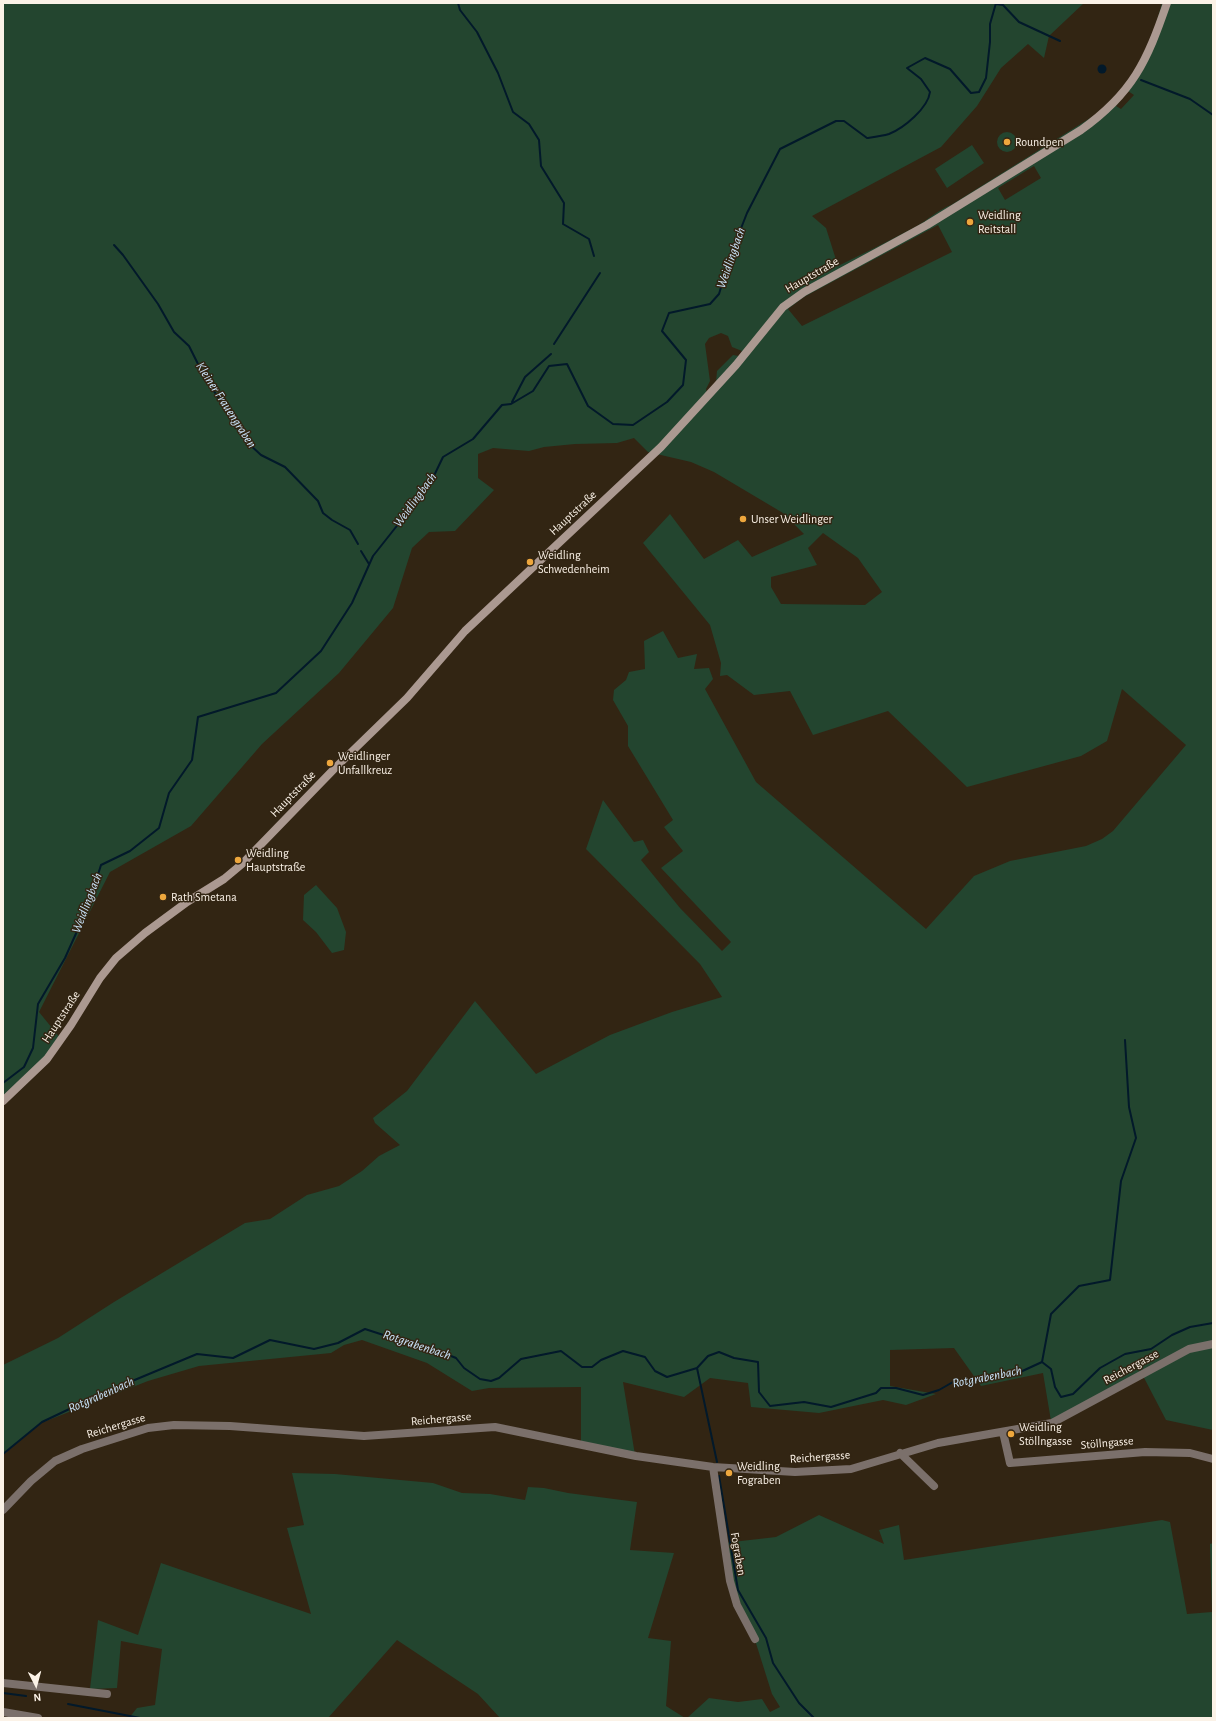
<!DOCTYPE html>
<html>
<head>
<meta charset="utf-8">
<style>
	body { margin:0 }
	#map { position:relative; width:1216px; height:1721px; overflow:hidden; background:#322513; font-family:"Alegreya Sans",sans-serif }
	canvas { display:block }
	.frame { position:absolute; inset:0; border:4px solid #fbf2e7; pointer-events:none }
	.north { position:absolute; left:16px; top:1665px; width:40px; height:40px; -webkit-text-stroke:3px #322513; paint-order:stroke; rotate:174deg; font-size:11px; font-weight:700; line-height:16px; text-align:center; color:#fbf2e7 }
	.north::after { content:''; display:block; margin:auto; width:14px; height:18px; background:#fbf2e7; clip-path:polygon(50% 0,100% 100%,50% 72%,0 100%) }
</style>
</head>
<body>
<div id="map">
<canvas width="1216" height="1721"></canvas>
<div class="frame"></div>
<div class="north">N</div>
</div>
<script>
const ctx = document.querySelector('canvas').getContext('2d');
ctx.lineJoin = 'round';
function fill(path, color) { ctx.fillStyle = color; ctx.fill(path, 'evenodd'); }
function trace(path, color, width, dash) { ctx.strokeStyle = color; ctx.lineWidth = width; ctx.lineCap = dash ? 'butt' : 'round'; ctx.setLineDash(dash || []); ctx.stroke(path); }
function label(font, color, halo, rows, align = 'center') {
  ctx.font = font + ' "Alegreya Sans",sans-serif'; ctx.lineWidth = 3; ctx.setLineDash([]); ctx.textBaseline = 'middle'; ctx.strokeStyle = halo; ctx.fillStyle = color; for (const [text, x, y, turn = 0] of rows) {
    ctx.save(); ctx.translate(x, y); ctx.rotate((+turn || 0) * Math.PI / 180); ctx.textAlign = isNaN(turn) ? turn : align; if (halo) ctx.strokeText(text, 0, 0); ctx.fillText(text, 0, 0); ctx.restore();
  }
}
fill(new Path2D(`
	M 3,3 L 1084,3 L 1049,36 L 1044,58 L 1028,44 L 1001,68 L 977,106 L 941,147 L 812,216 L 826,228 L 838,266 C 864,253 891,240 917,226 C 929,219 938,210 951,205 L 1095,115 L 1116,99 L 1141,61 L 1155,27 L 1162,3 L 1213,3 L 1213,1430 L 1166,1420 L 1141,1372 L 1051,1421 L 1043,1373 L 981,1386 L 954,1348 L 890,1350 L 890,1386 L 936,1394 L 906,1405 L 883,1400 L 819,1413 L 751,1407 L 748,1383 L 710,1378 L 684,1397 L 623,1382 L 635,1455 L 581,1445 L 581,1387 L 489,1388 L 472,1391 L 427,1363 L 362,1340 L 344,1345 L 331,1353 L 199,1366 L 148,1381 L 41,1423 L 3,1454 L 3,1365 L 58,1338 L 114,1302 L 245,1223 L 270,1219 L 307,1195 L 339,1186 L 362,1171 L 379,1156 L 400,1145 L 375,1123 L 373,1118 L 407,1091 L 475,1001 L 536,1074 L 610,1035 L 672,1012 L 722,997 L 700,964 L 586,849 L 603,800 L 634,842 L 643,840 L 649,852 L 641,860 L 680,908 L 722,951 L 731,942 L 661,868 L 683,851 L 664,827 L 673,820 L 628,746 L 628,726 L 613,700 L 614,690 L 626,680 L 629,672 L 645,669 L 644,641 L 663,631 L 678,658 L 697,654 L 694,669 L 709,668 L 713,679 L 705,689 L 756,782 L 926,929 L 974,876 L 1010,861 L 1086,846 L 1102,839 L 1113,831 L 1186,745 L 1122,689 L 1107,741 L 1081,756 L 967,787 L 888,711 L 813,735 L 790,691 L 754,695 L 727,675 L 720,676 L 721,663 L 710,625 L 643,543 L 670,514 L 704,559 L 738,540 L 752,557 L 804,534 L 783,513 L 714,472 L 691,462 L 648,452 L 634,438 L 617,443 L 575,444 L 544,447 L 529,451 L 493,448 L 478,454 L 478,478 L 494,490 L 455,531 L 429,532 L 412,548 L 393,608 L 339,673 L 262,744 L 191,826 L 110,872 L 39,1012 L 61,1039 L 40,1066 L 3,1096 ZM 1128,91 L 1134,95 L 1121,109 L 1116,106 ZM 1034,166 L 1041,178 L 1005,200 L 998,188 ZM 938,225 L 952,252 L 802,326 L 788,309 L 804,297 ZM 721,333 L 728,336 L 732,347 L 742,351 L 739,356 L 733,355 L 717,371 L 716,382 L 707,393 L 706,389 L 710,381 L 705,344 L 709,338 ZM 823,533 L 858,558 L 882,592 L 865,605 L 781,604 L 771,587 L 771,577 L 817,565 L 808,548 Z
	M997 142a10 10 0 1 1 20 0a10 10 0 1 1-20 0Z
	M 972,145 L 984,163 L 947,188 L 935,169 Z
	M 316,885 L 337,908 L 346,932 L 344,950 L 332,953 L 316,932 L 303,920 L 304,895 Z
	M 292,1473 L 335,1474 L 433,1483 L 462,1493 L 490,1494 L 525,1500 L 528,1487 L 544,1488 L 568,1493 L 637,1502 L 630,1550 L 674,1553 L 648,1638 L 671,1641 L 666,1706 L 685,1718 L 500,1718 L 478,1694 L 397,1640 L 328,1718 L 129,1718 L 137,1708 L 155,1705 L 162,1649 L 121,1641 L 117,1688 L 90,1689 L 98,1620 L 138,1635 L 161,1563 L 311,1614 L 287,1528 L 304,1525 Z
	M 819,1515 L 884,1544 L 879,1530 L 899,1525 L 904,1560 L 1162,1520 L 1170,1522 L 1187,1614 L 1212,1612 L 1210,1544 L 1213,1543 L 1213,1718 L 687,1718 L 709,1698 L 738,1702 L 762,1699 L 770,1712 L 780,1707 L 772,1694 L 754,1637 L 733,1584 L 724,1543 L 776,1537 Z`), '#23452f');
fill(new Path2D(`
	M1097.5 69a4.5 4.5 0 1 1 9 0a4.5 4.5 0 1 1-9 0Z`), '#02192a');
trace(new Path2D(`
	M 458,3 L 460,10 L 477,32 L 498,73 L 513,112 L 529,124 L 539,140 L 541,166 L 564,203 L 563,224 L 589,239 L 594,256
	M 996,4 L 1003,5 L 1019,22 L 1060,41
	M 1141,80 L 1190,99 L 1213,115
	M 114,245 L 123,255 L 158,304 L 174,332 L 189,346 L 204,376 L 248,443 L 261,455 L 285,467 L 318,501 L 323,513 L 332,520 L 350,530 L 358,544
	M 554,344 L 600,273
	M 512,402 L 525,377 L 551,354
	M 361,551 L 369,564
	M 3,1083 L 24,1067 L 33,1048 L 38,1004 L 65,958 L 87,909 L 101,865 L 130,851 L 159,828 L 169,793 L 192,760 L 198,717 L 276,693 L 321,651 L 352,603 L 373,556 L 430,484 L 443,457 L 473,439 L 502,405 L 511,404 L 533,391 L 549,366 L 567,364 L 588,406 L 613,424 L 633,425 L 667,402 L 683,385 L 686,360 L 662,331 L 669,313 L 710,304 L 719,294 L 731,254 L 747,213 L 780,149 L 836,121 L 844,121 L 867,138 C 874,137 882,136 889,134 C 904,128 928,108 930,92 L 921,79 L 907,68 L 925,58 L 950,69 L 971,93 L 979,92 L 986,78 L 990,42 L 990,24 L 996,3
	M 1042,1362 L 1051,1314 L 1079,1286 L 1110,1280 L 1121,1181 L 1136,1138 L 1129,1107 L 1125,1040
	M 697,1368 L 717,1462
	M 3,1454 L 42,1422 L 101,1394 L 197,1354 L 233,1358 L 270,1340 L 314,1349 L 338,1343 L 365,1329 L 408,1343 L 424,1345 L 456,1358 L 464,1368 L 480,1379 L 491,1381 L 499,1378 L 521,1359 L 561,1351 L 582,1367 L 592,1367 L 601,1360 L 623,1351 L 645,1357 L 655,1371 L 667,1377 L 697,1368 L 708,1356 L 719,1352 L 734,1358 L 758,1362 L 759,1392 L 770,1406 L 804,1402 L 831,1407 L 876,1393 L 881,1388 L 896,1388 L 923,1395 L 939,1390 L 953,1382 L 991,1378 L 1018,1373 L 1042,1362 L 1051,1369 L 1055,1387 L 1061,1397 L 1073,1394 L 1100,1368 L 1125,1354 L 1151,1349 L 1172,1335 L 1190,1327 L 1213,1323
	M 719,1476 L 738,1590 L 766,1638 L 773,1663 L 799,1703 L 814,1718
	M 3,1693 L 26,1696
	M 68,1704 L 140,1718`), '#02192a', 2);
trace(new Path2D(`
	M 1003,1432 L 1010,1463 L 1145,1452 L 1190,1453 L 1213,1459
	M 900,1453 L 934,1486
	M 713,1467 L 730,1581 L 737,1605 L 755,1639
	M 3,1510 L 31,1481 L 55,1461 L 82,1449 L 148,1428 L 174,1425 L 230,1426 L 364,1436 L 495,1427 L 636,1456 L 713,1467 L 795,1472 L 851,1469 L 938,1443 L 1052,1423 L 1189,1349 L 1213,1344
	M 3,1683 L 107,1694
	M 3,1712 L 38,1718`), '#7b706b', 8);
trace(new Path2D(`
	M 3,1101 L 47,1059 L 71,1025 L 100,978 L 116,958 L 145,933 L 187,902 L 224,879 L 242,864 L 336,767 L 407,698 L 465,631 L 661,447 L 736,365 L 783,307 L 804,292 L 927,225 L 1081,130 C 1133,93 1147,61 1167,3`), '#ab9991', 8);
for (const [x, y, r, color] of [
	[1007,142,4,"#eea73d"],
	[970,222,4,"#eea73d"],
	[743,519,4,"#eea73d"],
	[530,562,4,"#eea73d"],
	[330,763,4,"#eea73d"],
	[238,860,4,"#eea73d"],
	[163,897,4,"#eea73d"],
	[1011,1434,4,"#eea73d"],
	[729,1473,4,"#eea73d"]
]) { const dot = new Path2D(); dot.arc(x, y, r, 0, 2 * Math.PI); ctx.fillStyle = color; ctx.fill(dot); trace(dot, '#322513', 1.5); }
label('12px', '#fbf2e7', '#322513', [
	["Roundpen",1015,142],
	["Weidling",978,215],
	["Reitstall",978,229],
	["Unser Weidlinger",751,519],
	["Weidling",538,555],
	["Schwedenheim",538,569],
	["Weidlinger",338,756],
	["Unfallkreuz",338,770],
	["Weidling",246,853],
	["Hauptstraße",246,867],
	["Rath Smetana",171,897],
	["Weidling",1019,1427],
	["Stöllngasse",1019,1441],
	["Weidling",737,1466],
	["Fograben",737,1480]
], 'left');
label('12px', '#fbf2e7', '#322513', [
	["Hauptstraße",812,275,-30],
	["Hauptstraße",573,513,-43],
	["Hauptstraße",293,794,-46],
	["Hauptstraße",61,1017,-57],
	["Reichergasse",1131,1367,-28],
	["Reichergasse",441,1419,-5],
	["Reichergasse",116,1426,-17],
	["Stöllngasse",1107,1443,-5],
	["Reichergasse",820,1457,-4],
	["Fograben",738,1554,80]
]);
label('italic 13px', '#cae5fb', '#322513', [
	["Weidlingbach",731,258,-71],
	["Kleiner Frauengraben",226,405,57],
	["Weidlingbach",415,500,-54],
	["Weidlingbach",87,903,-69],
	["Rotgrabenbach",417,1345,18],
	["Rotgrabenbach",987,1377,-11],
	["Rotgrabenbach",101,1395,-24]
]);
</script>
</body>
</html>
